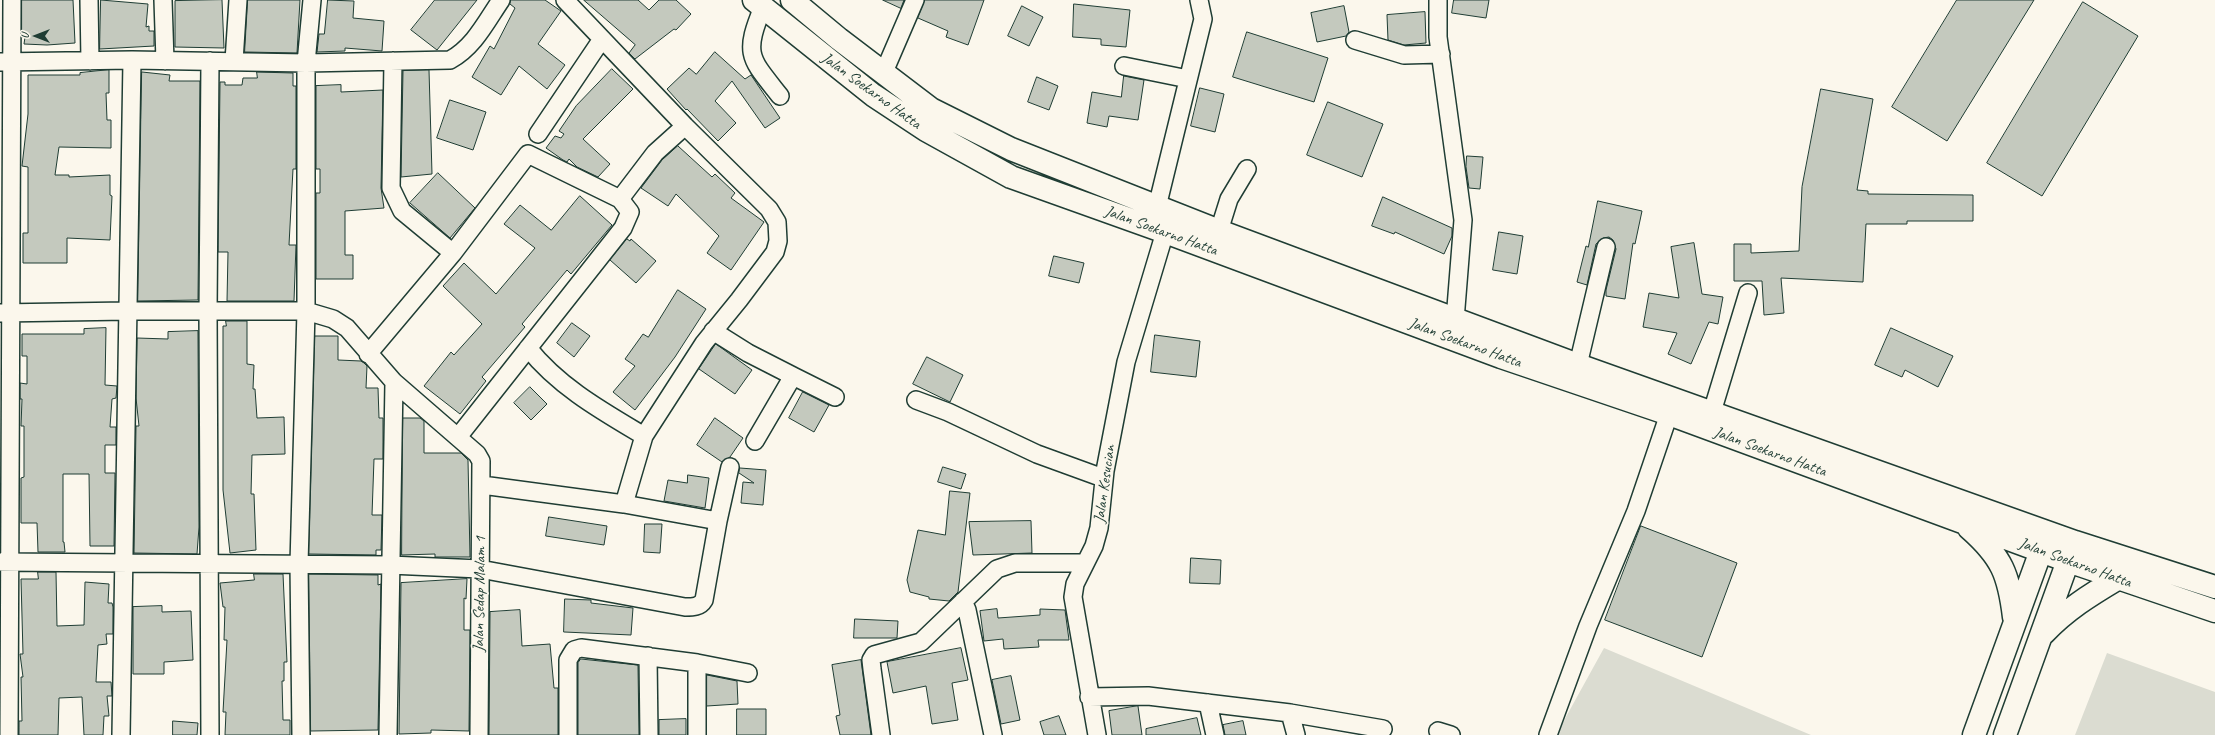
<!DOCTYPE html>
<html>
<head>
<meta charset="utf-8">
<style>
	body { margin:0 }
	#map { position:relative; width:2215px; height:735px; overflow:hidden; background:#fbf7ec; font-family:Caveat,sans-serif }
	canvas { display:block }
	.north { position:absolute; left:16px; top:16px; width:40px; height:40px; -webkit-text-stroke:3px #fbf7ec; paint-order:stroke; rotate:270deg; font-size:11px; font-weight:700; line-height:16px; text-align:center; color:#1f3d34 }
	.north::after { content:''; display:block; margin:auto; width:14px; height:18px; background:#1f3d34; clip-path:polygon(50% 0,100% 100%,50% 72%,0 100%) }
</style>
</head>
<body>
<div id="map">
<canvas width="2215" height="735"></canvas>
<div class="north">U</div>
</div>
<script>
const ctx = document.querySelector('canvas').getContext('2d');
ctx.lineJoin = 'round';
function fill(path, color) { ctx.fillStyle = color; ctx.fill(path, 'evenodd'); }
function trace(path, color, width, dash) { ctx.strokeStyle = color; ctx.lineWidth = width; ctx.lineCap = dash ? 'butt' : 'round'; ctx.setLineDash(dash || []); ctx.stroke(path); }
function label(font, color, halo, rows, align = 'center') {
  ctx.font = font + ' Caveat,sans-serif'; ctx.lineWidth = 3.5; ctx.setLineDash([]); ctx.textBaseline = 'middle'; ctx.strokeStyle = halo; ctx.fillStyle = color; for (const [text, x, y, turn = 0] of rows) {
    ctx.save(); ctx.translate(x, y); ctx.rotate((+turn || 0) * Math.PI / 180); ctx.textAlign = isNaN(turn) ? turn : align; if (halo) ctx.strokeText(text, 0, 0); ctx.fillText(text, 0, 0); ctx.restore();
  }
}
fill(new Path2D(`
	M 1604,648 L 1811,735 L 1556,735 Z
	M 2107,653 L 2215,692 L 2215,735 L 2075,735 Z`), '#dbdcd1');
const building = new Path2D(`
	M 22,0 L 73,0 L 75,43 L 47,45 L 24,44 L 25,37 L 22,37 Z
	M 101,0 L 148,4 L 146,27 L 149,26 L 149,31 L 154,31 L 154,46 L 100,49 Z
	M 222,0 L 224,48 L 175,47 L 175,1 Z
	M 248,0 L 300,0 L 297,53 L 245,52 Z
	M 328,0 L 354,1 L 353,18 L 384,21 L 382,51 L 345,48 L 345,51 L 317,52 L 319,34 L 324,34 Z
	M 435,0 L 477,0 L 437,50 L 411,30 Z
	M 511,0 L 545,0 L 561,11 L 538,44 L 565,65 L 547,89 L 519,66 L 501,95 L 472,77 L 490,46 L 494,49 L 515,8 L 510,4 Z
	M 584,0 L 638,0 L 649,10 L 659,0 L 676,0 L 691,14 L 676,30 L 674,29 L 635,59 L 629,53 L 635,45 Z
	M 883,0 L 904,0 L 901,8 Z
	M 925,0 L 984,0 L 968,45 L 946,37 L 948,31 L 918,18 Z
	M 1454,0 L 1489,0 L 1486,18 L 1452,13 Z
	M 1957,0 L 2034,0 L 1947,141 L 1892,107 Z
	M 2083,2 L 2138,36 L 2042,196 L 1987,163 Z
	M 1074,4 L 1130,10 L 1126,47 L 1101,45 L 1101,39 L 1073,37 Z
	M 1022,6 L 1043,17 L 1029,46 L 1008,36 Z
	M 1344,6 L 1349,32 L 1346,36 L 1317,42 L 1311,13 Z
	M 1425,12 L 1426,43 L 1404,45 L 1388,40 L 1387,15 Z
	M 1247,32 L 1328,58 L 1314,102 L 1233,77 Z
	M 715,52 L 745,79 L 751,75 L 780,118 L 765,128 L 732,81 L 715,101 L 736,123 L 718,141 L 687,109 L 686,110 L 667,89 L 689,68 L 696,74 Z
	M 612,69 L 633,89 L 583,139 L 610,164 L 598,177 L 577,167 L 569,159 L 567,162 L 563,160 L 546,148 L 555,136 L 561,138 L 564,134 L 559,131 L 576,106 Z
	M 109,70 L 109,93 L 106,93 L 107,120 L 111,120 L 111,148 L 59,147 L 55,175 L 69,175 L 69,177 L 110,175 L 110,195 L 112,196 L 110,240 L 67,238 L 67,263 L 23,263 L 23,233 L 28,233 L 28,167 L 22,166 L 28,114 L 28,75 L 80,75 L 80,73 Z
	M 429,70 L 432,174 L 401,177 L 403,71 Z
	M 142,72 L 170,75 L 169,81 L 200,81 L 198,300 L 138,301 Z
	M 257,72 L 293,73 L 293,86 L 296,86 L 296,169 L 293,169 L 289,245 L 296,245 L 294,301 L 227,301 L 228,252 L 218,252 L 220,82 L 225,82 L 225,85 L 242,85 L 243,78 L 257,78 Z
	M 1124,76 L 1144,80 L 1138,120 L 1109,116 L 1107,127 L 1087,123 L 1092,92 L 1121,97 Z
	M 1037,77 L 1058,86 L 1049,110 L 1028,102 Z
	M 341,85 L 341,92 L 383,90 L 381,188 L 384,208 L 345,211 L 345,255 L 353,255 L 353,279 L 316,279 L 316,193 L 320,193 L 320,169 L 316,169 L 316,86 Z
	M 1200,88 L 1224,94 L 1215,132 L 1191,126 Z
	M 1821,89 L 1873,99 L 1857,190 L 1868,191 L 1868,194 L 1973,195 L 1973,221 L 1907,221 L 1907,224 L 1866,224 L 1863,282 L 1781,278 L 1784,313 L 1764,315 L 1762,281 L 1734,281 L 1734,244 L 1751,244 L 1751,253 L 1799,251 L 1802,187 Z
	M 450,100 L 486,112 L 473,150 L 437,138 Z
	M 1328,102 L 1383,124 L 1362,177 L 1307,155 Z
	M 678,146 L 712,177 L 715,174 L 735,193 L 731,198 L 764,222 L 731,270 L 707,253 L 719,236 L 676,194 L 668,206 L 641,188 L 662,160 Z
	M 1467,156 L 1483,157 L 1480,189 L 1469,188 L 1466,167 Z
	M 438,173 L 475,208 L 450,238 L 410,203 Z
	M 580,196 L 612,225 L 571,274 L 567,270 L 522,324 L 525,327 L 482,377 L 486,381 L 460,414 L 424,386 L 451,352 L 454,355 L 482,324 L 443,286 L 464,263 L 496,294 L 535,248 L 504,224 L 520,205 L 551,230 Z
	M 1383,197 L 1452,228 L 1452,236 L 1444,254 L 1395,232 L 1394,234 L 1372,226 Z
	M 1598,201 L 1642,211 L 1635,244 L 1633,243 L 1625,299 L 1606,296 L 1606,290 L 1616,249 L 1613,240 L 1609,237 L 1603,238 L 1596,244 L 1587,285 L 1577,282 L 1586,246 L 1588,247 Z
	M 1499,232 L 1523,236 L 1517,274 L 1493,270 Z
	M 627,239 L 630,241 L 631,239 L 656,261 L 636,283 L 610,260 Z
	M 1694,243 L 1702,294 L 1723,297 L 1718,324 L 1709,322 L 1691,364 L 1668,354 L 1677,333 L 1643,327 L 1649,293 L 1679,298 L 1671,247 Z
	M 1054,256 L 1084,263 L 1079,283 L 1049,276 Z
	M 678,290 L 706,309 L 675,357 L 635,410 L 613,392 L 635,366 L 625,359 L 643,334 L 648,337 Z
	M 226,321 L 247,321 L 247,364 L 254,365 L 253,389 L 255,389 L 257,418 L 284,417 L 285,454 L 252,455 L 251,494 L 254,494 L 256,550 L 230,553 L 223,490 L 223,326 L 226,326 Z
	M 572,323 L 590,336 L 574,357 L 557,343 Z
	M 106,328 L 105,385 L 117,386 L 116,398 L 112,399 L 110,427 L 116,427 L 116,445 L 105,445 L 105,473 L 115,473 L 114,546 L 90,546 L 89,474 L 63,474 L 63,542 L 64,542 L 65,552 L 38,552 L 37,523 L 21,523 L 21,478 L 24,477 L 24,426 L 21,426 L 22,399 L 20,399 L 20,383 L 27,384 L 27,356 L 22,356 L 22,334 L 84,334 L 84,329 Z
	M 1891,328 L 1953,356 L 1938,387 L 1905,370 L 1902,377 L 1875,365 Z
	M 198,331 L 199,527 L 197,554 L 134,553 L 136,426 L 139,426 L 136,398 L 137,338 L 168,339 L 168,332 Z
	M 1155,335 L 1200,341 L 1196,377 L 1151,372 Z
	M 315,336 L 338,336 L 338,360 L 361,361 L 364,363 L 367,366 L 366,388 L 378,388 L 379,418 L 383,418 L 383,459 L 374,459 L 372,515 L 382,515 L 381,550 L 376,550 L 376,555 L 309,554 Z
	M 716,344 L 752,370 L 735,394 L 699,369 Z
	M 927,357 L 963,375 L 950,402 L 913,384 Z
	M 530,387 L 547,404 L 531,420 L 514,403 Z
	M 803,392 L 829,405 L 814,432 L 789,418 Z
	M 403,418 L 420,418 L 424,421 L 424,453 L 461,453 L 468,460 L 470,557 L 435,557 L 435,554 L 402,555 Z
	M 715,418 L 743,438 L 730,457 L 722,462 L 697,445 Z
	M 943,467 L 966,474 L 961,489 L 938,482 Z
	M 740,468 L 766,470 L 763,505 L 741,503 L 743,482 L 754,483 L 739,473 Z
	M 688,475 L 709,478 L 705,508 L 664,501 L 668,480 L 687,483 Z
	M 950,491 L 970,493 L 958,592 L 949,601 L 929,599 L 929,597 L 910,592 L 907,580 L 918,530 L 945,535 Z
	M 549,517 L 607,526 L 604,545 L 546,536 Z
	M 1031,521 L 1032,553 L 973,555 L 969,522 Z
	M 645,524 L 662,524 L 660,553 L 644,552 Z
	M 1641,526 L 1737,563 L 1702,657 L 1605,620 Z
	M 1191,558 L 1221,560 L 1220,584 L 1190,583 Z
	M 38,572 L 56,572 L 57,626 L 84,625 L 85,582 L 109,584 L 108,603 L 112,603 L 113,607 L 113,634 L 106,634 L 107,644 L 98,645 L 96,682 L 111,682 L 112,696 L 107,696 L 109,716 L 104,716 L 103,735 L 84,735 L 82,697 L 59,698 L 58,735 L 19,735 L 19,721 L 22,721 L 21,677 L 23,677 L 20,654 L 23,654 L 21,579 L 38,579 Z
	M 254,574 L 283,574 L 287,662 L 284,662 L 284,681 L 282,681 L 283,720 L 290,720 L 290,735 L 225,735 L 226,712 L 223,712 L 227,640 L 224,640 L 225,607 L 223,607 L 220,583 L 254,580 Z
	M 309,574 L 378,575 L 378,585 L 381,584 L 378,730 L 311,731 Z
	M 467,579 L 466,599 L 464,598 L 464,630 L 470,630 L 469,731 L 431,730 L 431,733 L 399,734 L 401,583 Z
	M 565,599 L 591,600 L 591,603 L 633,608 L 631,635 L 564,632 Z
	M 162,606 L 162,612 L 191,611 L 193,660 L 164,662 L 164,674 L 133,674 L 133,607 Z
	M 997,609 L 998,618 L 1040,615 L 1040,609 L 1065,610 L 1069,640 L 1038,640 L 1039,647 L 1004,649 L 1003,639 L 984,641 L 980,611 Z
	M 520,610 L 522,646 L 550,644 L 554,688 L 558,688 L 558,735 L 489,735 L 490,612 Z
	M 855,619 L 898,621 L 897,638 L 854,638 Z
	M 961,648 L 968,680 L 952,683 L 958,720 L 932,724 L 926,686 L 893,693 L 887,662 Z
	M 581,659 L 638,665 L 639,735 L 578,735 L 578,663 Z
	M 861,660 L 871,735 L 840,735 L 836,716 L 840,715 L 832,665 Z
	M 707,675 L 737,681 L 738,704 L 707,706 Z
	M 1011,676 L 1020,720 L 1001,724 L 992,680 Z
	M 1138,706 L 1142,735 L 1112,735 L 1109,711 Z
	M 737,709 L 766,709 L 766,735 L 737,735 Z
	M 1059,716 L 1066,735 L 1044,735 L 1040,722 Z
	M 1197,718 L 1201,735 L 1146,735 L 1146,729 Z
	M 686,719 L 686,735 L 659,735 L 659,720 Z
	M 173,721 L 198,723 L 197,735 L 173,735 Z
	M 1243,721 L 1246,735 L 1225,735 L 1223,725 Z`);
fill(building, '#c4c9be');
trace(building, '#1f3d34', 1);
const minor = new Path2D(`
	M 89,0 L 90,61
	M 163,0 L 165,61
	M 565,0 L 685,126 L 769,209 L 777,222 L 778,241 L 775,252 L 739,300 L 704,343 L 644,436 L 624,504
	M 1438,0 L 1438,37 L 1463,220 L 1455,320
	M 763,7 C 743,55 750,58 780,96
	M 1355,40 L 1404,55 L 1441,54
	M 234,61 L 238,0
	M 393,61 L 391,188 L 402,211 L 453,253
	M 0,62 L 132,60 L 306,63 L 450,60 C 474,47 486,22 501,0
	M 1124,66 L 1188,79
	M 884,72 L 915,0
	M 538,134 L 602,39
	M 620,199 L 655,153 L 685,126
	M 1157,207 L 1203,19 L 1199,0
	M 1219,231 L 1229,199 L 1247,169
	M 0,313 L 127,311 L 306,311 L 333,319 L 347,328 L 394,382 L 477,454 L 481,461 L 479,735
	M 713,331 L 748,353 L 793,376 L 755,441
	M 528,348 C 559,387 602,411 644,436
	M 368,354 L 453,253 L 528,154 L 620,199 L 630,212 L 623,228 L 458,437
	M 1578,365 L 1606,247
	M 793,376 L 835,397
	M 916,400 L 948,412 L 1037,454 L 1103,478
	M 1712,412 L 1748,293
	M 482,485 L 624,504 L 718,521
	M 0,562 L 390,565 L 480,569 L 685,607 C 693,607 700,607 704,600 L 718,521 L 730,467
	M 963,601 L 967,610 L 993,735
	M 648,656 L 649,735
	M 697,663 L 748,673
	M 1089,697 L 1148,696 L 1290,713 L 1383,729
	M 1208,703 L 1215,735
	M 1290,713 L 1296,735
	M 1438,731 L 1451,735
	M 9,735 L 12,0
	M 121,735 L 132,60
	M 210,735 L 208,312 L 210,61
	M 301,735 L 299,564 L 306,311 L 306,63 L 312,0
	M 388,735 L 394,382
	M 568,735 L 568,660 L 574,650 L 581,648 L 697,663 L 697,735
	M 881,735 L 872,669 L 871,660 L 874,655 L 921,642 L 997,569 L 1015,563 L 1085,563
	M 1097,735 L 1073,597 L 1075,584 L 1094,546 L 1099,528 L 1105,471 L 1126,362 L 1165,232
	M 1548,735 L 1588,626 L 1636,511 L 1669,414`);
const highway = new Path2D(`
	M 754,0 L 873,95 L 926,130 L 1011,177 L 1165,232 L 1501,357 L 1669,414 L 2068,561 L 2215,611
	M 792,0 L 839,39 L 931,109 L 1011,149 L 1219,231 L 1578,365 L 2075,542 L 2215,587
	M 1969,528 C 2002,557 2009,575 2014,617
	M 2044,633 C 2066,610 2090,595 2117,579
	M 1974,735 L 2046,537
	M 2005,735 L 2073,547`);
trace(minor, '#1f3d34', 20);
trace(highway, '#1f3d34', 25);
trace(minor, '#fbf7ec', 17);
trace(highway, '#fbf7ec', 22);
label('16px', '#1f3d34', '#fbf7ec', [
	["Jalan Soekarno Hatta",871,91,36],
	["Jalan Soekarno Hatta",1161,231,20],
	["Jalan Soekarno Hatta",1465,343,20],
	["Jalan Soekarno Hatta",1770,452,20],
	["Jalan Kesucian",1105,484,-82],
	["Jalan Soekarno Hatta",2075,563,20],
	["Jalan Sedap Malam 1",480,594,-89]
]);
</script>
</body>
</html>
